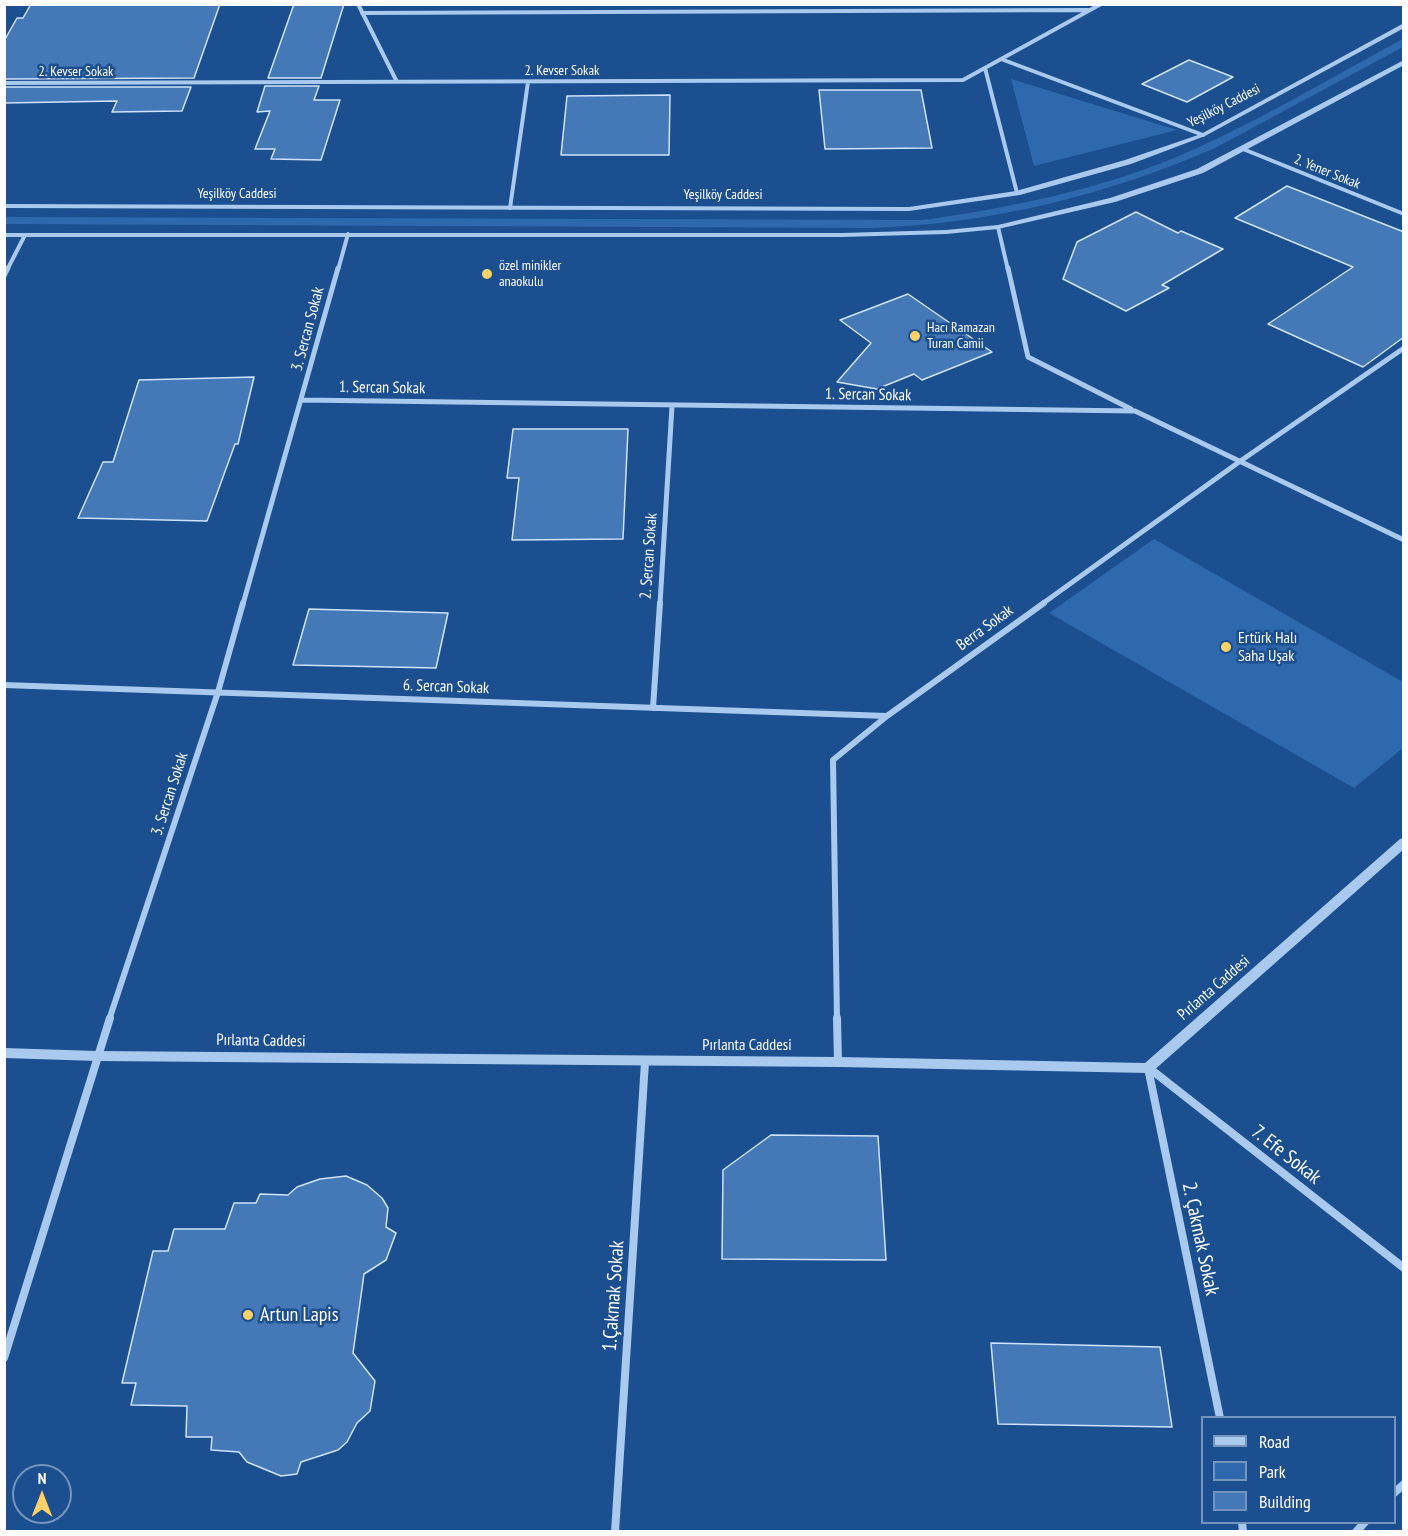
<!DOCTYPE html>
<html>
<head>
<meta charset="utf-8">
<style>
	body { margin:0 }
	#map { position:relative; width:1408px; height:1536px; overflow:hidden; background:#1b4f8f; font-family:"PT Sans Narrow",sans-serif }
	canvas { display:block }
	.frame { position:absolute; inset:0; border:6px solid #fff; pointer-events:none }
	.legend { position:absolute; left:1201px; top:1416px; width:195px; height:108px; box-sizing:border-box; background:#1b4f8f; border:2px solid #7695bc; margin:0; padding:8px 10px; list-style:none; font-size:18px; color:#fff }
	.legend li { display:flex; align-items:center; gap:12px; height:30px }
	.legend b { width:30px; border:2px solid #7695bc }
	.north { position:absolute; left:12px; top:1464px; width:60px; height:60px; box-sizing:border-box; background:#1b4f8f; border:2px solid #7695bc; border-radius:50%; rotate:0deg; font-size:16px; font-weight:700; line-height:24px; text-align:center; color:#fff }
	.north::after { content:''; display:block; margin:auto; width:21px; height:27px; background:#ffd166; clip-path:polygon(50% 0,100% 100%,50% 72%,0 100%) }
</style>
</head>
<body>
<div id="map">
<canvas width="1408" height="1536"></canvas>
<div class="frame"></div>
<ul class="legend">
<li><b style="height:8px;background:#a9c9ee"></b>Road</li>
<li><b style="height:16px;background:#2e69ad"></b>Park</li>
<li><b style="height:16px;background:#4478b7"></b>Building</li>
</ul>
<div class="north">N</div>
</div>
<script>
const ctx = document.querySelector('canvas').getContext('2d');
ctx.lineJoin = 'round';
function fill(path, color) { ctx.fillStyle = color; ctx.fill(path, 'evenodd'); }
function trace(path, color, width, dash) { ctx.strokeStyle = color; ctx.lineWidth = width; ctx.lineCap = dash ? 'butt' : 'round'; ctx.setLineDash(dash || []); ctx.stroke(path); }
function label(font, color, halo, rows, align = 'center') {
  ctx.font = font + ' "PT Sans Narrow",sans-serif'; ctx.lineWidth = 5; ctx.setLineDash([]); ctx.textBaseline = 'middle'; ctx.strokeStyle = halo; ctx.fillStyle = color; for (const [text, x, y, turn = 0] of rows) {
    ctx.save(); ctx.translate(x, y); ctx.rotate((+turn || 0) * Math.PI / 180); ctx.textAlign = isNaN(turn) ? turn : align; if (halo) ctx.strokeText(text, 0, 0); ctx.fillText(text, 0, 0); ctx.restore();
  }
}
fill(new Path2D(`
	M 1403,39 L 1403,47 L 1215,148 C 1108,195 989,224 872,228 L 5,224 L 5,217 L 923,220 C 1007,208 1094,191 1174,158 C 1253,125 1328,79 1403,39 Z
	M 1011,79 L 1177,130 L 1034,166 Z
	M 1154,539 L 1403,682 L 1403,748 L 1354,788 L 1049,613 Z`), '#2e69ad');
const building = new Path2D(`
	M 31,4 L 220,4 L 194,78 L 4,79 L 4,41 L 17,18 L 23,18 Z
	M 294,4 L 344,4 L 321,78 L 268,78 Z
	M 1189,60 L 1233,77 L 1187,102 L 1142,84 Z
	M 265,86 L 319,86 L 314,100 L 340,100 L 321,160 L 271,159 L 275,149 L 255,149 L 270,111 L 257,112 Z
	M 4,87 L 191,87 L 182,111 L 112,112 L 117,101 L 4,103 Z
	M 819,90 L 921,90 L 932,148 L 825,149 Z
	M 670,95 L 669,155 L 561,155 L 567,96 Z
	M 1287,186 L 1404,232 L 1404,337 L 1363,367 L 1268,324 L 1353,267 L 1235,218 Z
	M 1136,212 L 1178,233 L 1181,231 L 1223,249 L 1162,285 L 1169,288 L 1126,311 L 1063,279 L 1077,242 Z
	M 908,294 L 992,352 L 922,380 L 914,374 L 877,389 L 837,382 L 871,343 L 840,320 Z
	M 254,377 L 238,444 L 235,444 L 207,521 L 78,518 L 103,462 L 113,462 L 139,380 Z
	M 513,429 L 628,429 L 623,539 L 512,540 L 519,478 L 507,478 Z
	M 309,609 L 448,613 L 436,668 L 293,665 Z
	M 771,1135 L 878,1136 L 886,1260 L 722,1259 L 723,1170 Z
	M 346,1176 L 367,1185 L 382,1198 L 388,1208 L 386,1227 L 396,1233 L 386,1260 L 364,1274 L 353,1353 L 375,1381 L 370,1411 L 357,1423 L 347,1442 L 338,1450 L 301,1462 L 297,1474 L 281,1476 L 247,1462 L 239,1452 L 211,1450 L 212,1437 L 186,1437 L 187,1406 L 131,1405 L 136,1383 L 122,1383 L 153,1251 L 168,1251 L 174,1229 L 225,1229 L 234,1203 L 256,1203 L 260,1194 L 288,1195 L 297,1187 L 320,1179 Z
	M 991,1343 L 1160,1347 L 1172,1427 L 998,1424 Z`);
fill(building, '#4478b7');
trace(building, '#cfe3fa', 1.5);
trace(new Path2D(`
	M 358,4 L 397,82
	M 362,13 L 1088,10
	M 1001,59 L 1203,135
	M 985,68 L 1017,193
	M 4,83 L 963,80 L 1101,4
	M 1243,149 L 1404,214
	M 510,208 L 528,82
	M 998,227 L 1008,270
	M 7,270 L 25,235
	M 338,270 L 348,234`), '#a9c9ee', 4);
trace(new Path2D(`
	M 1008,268 L 1028,357 L 1131,409
	M 4,276 L 8,268
	M 302,400 L 1135,411 L 1404,540
	M 243,604 L 338,268
	M 660,604 L 672,406
	M 1042,604 L 1239,462 L 1404,348`), '#a9c9ee', 5);
trace(new Path2D(`
	M 4,685 L 887,716
	M 653,708 L 660,603
	M 109,1020 L 218,692 L 243,603
	M 837,1020 L 833,760 L 887,716 L 1044,603`), '#a9c9ee', 6);
trace(new Path2D(`
	M 837,1018 L 838,1062
	M 1148,1068 L 1220,1418
	M 1149,1068 L 1404,1268
	M 4,1358 L 110,1018
	M 1394,1493 L 1404,1484
	M 1242,1522 L 1243,1532
	M 615,1532 L 645,1062
	M 1356,1532 L 1365,1522`), '#a9c9ee', 8);
fill(new Path2D(`
	M 1404,23 L 1404,28 L 1205,136 L 1131,164 L 1020,195 L 909,211 L 4,208 L 4,204 L 909,207 L 1016,191 L 1125,160 L 1201,134 Z
	M 1404,60 L 1404,65 L 1203,173 L 1115,202 L 998,229 L 946,234 L 842,237 L 4,237 L 4,233 L 842,233 L 946,230 L 998,225 L 1110,198 L 1197,169 Z
	M 1404,838 L 1404,849 L 1152,1072 L 1148,1073 L 838,1067 L 97,1061 L 4,1058 L 4,1048 L 97,1051 L 838,1057 L 1145,1063 L 1400,839 Z`), '#a9c9ee');
for (const [x, y, r, color] of [
	[487,274,6,"#ffd166"],
	[915,336,6,"#ffd166"],
	[1226,647,6,"#ffd166"],
	[248,1315,6,"#ffd166"]
]) { const dot = new Path2D(); dot.arc(x, y, r, 0, 2 * Math.PI); ctx.fillStyle = color; ctx.fill(dot); trace(dot, '#1b4f8f', 2); }
label('14px', '#fff', '#1b4f8f', [
	["2. Kevser Sokak",562,71],
	["2. Kevser Sokak",76,72],
	["Yeşilköy Caddesi",1224,106,-27],
	["2. Yener Sokak",1327,172,22],
	["Yeşilköy Caddesi",237,194],
	["Yeşilköy Caddesi",723,195]
]);
label('14px', '#fff', '#1b4f8f', [
	["özel minikler",499,266],
	["anaokulu",499,282],
	["Hacı Ramazan",927,328],
	["Turan Camii",927,344]
], 'left');
label('16px', '#fff', '#1b4f8f', [
	["3. Sercan Sokak",308,329,-75],
	["1. Sercan Sokak",382,388,1],
	["1. Sercan Sokak",868,395,1],
	["2. Sercan Sokak",649,556,-86],
	["Berra Sokak",985,628,-36],
	["6. Sercan Sokak",446,687,2],
	["3. Sercan Sokak",170,794,-72],
	["Pırlanta Caddesi",1214,988,-41],
	["Pırlanta Caddesi",261,1041,1],
	["Pırlanta Caddesi",747,1045]
]);
label('16px', '#fff', '#1b4f8f', [
	["Ertürk Halı",1238,638],
	["Saha Uşak",1238,656]
], 'left');
label('20px', '#fff', '#1b4f8f', [
	["7. Efe Sokak",1286,1155,38],
	["2. Çakmak Sokak",1200,1239,78],
	["1.Çakmak Sokak",614,1296,-86]
]);
label('20px', '#fff', '#1b4f8f', [
	["Artun Lapis",260,1315]
], 'left');
</script>
</body>
</html>
